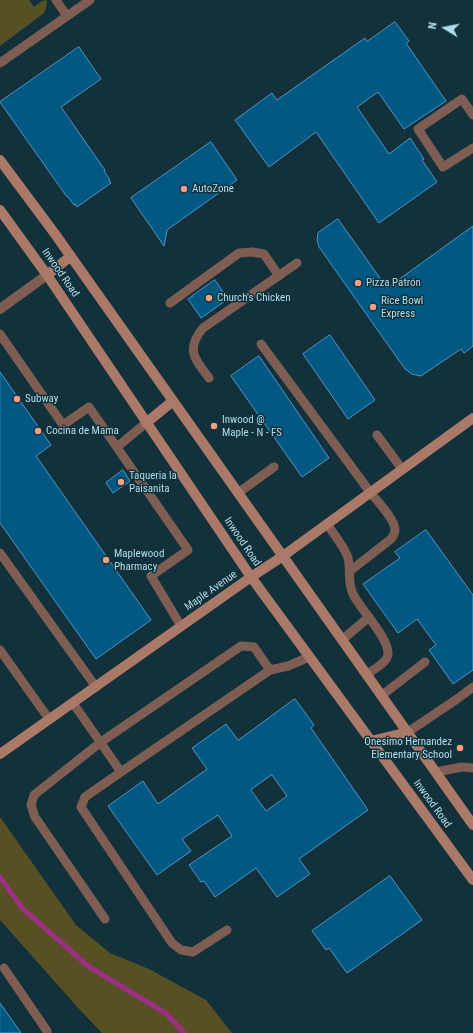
<!DOCTYPE html>
<html>
<head>
<meta charset="utf-8">
<style>
	body { margin:0 }
	#map { position:relative; width:473px; height:1033px; overflow:hidden; background:#12313a; font-family:"Roboto Condensed",sans-serif }
	canvas { display:block }
	.north { position:absolute; left:425px; top:8px; width:40px; height:40px; -webkit-text-stroke:3px #12313a; paint-order:stroke; rotate:280deg; font-size:11px; font-weight:700; line-height:16px; text-align:center; color:#b0ddeb }
	.north::after { content:''; display:block; margin:auto; width:14px; height:18px; background:#b0ddeb; clip-path:polygon(50% 0,100% 100%,50% 72%,0 100%) }
</style>
</head>
<body>
<div id="map">
<canvas width="473" height="1033"></canvas>
<div class="north">N</div>
</div>
<script>
const ctx = document.querySelector('canvas').getContext('2d');
ctx.lineJoin = 'round';
function fill(path, color) { ctx.fillStyle = color; ctx.fill(path, 'evenodd'); }
function trace(path, color, width, dash) { ctx.strokeStyle = color; ctx.lineWidth = width; ctx.lineCap = dash ? 'butt' : 'round'; ctx.setLineDash(dash || []); ctx.stroke(path); }
function label(font, color, halo, rows, align = 'center') {
  ctx.font = font + ' "Roboto Condensed",sans-serif'; ctx.lineWidth = 3; ctx.setLineDash([]); ctx.textBaseline = 'middle'; ctx.strokeStyle = halo; ctx.fillStyle = color; for (const [text, x, y, turn = 0] of rows) {
    ctx.save(); ctx.translate(x, y); ctx.rotate((+turn || 0) * Math.PI / 180); ctx.textAlign = isNaN(turn) ? turn : align; if (halo) ctx.strokeText(text, 0, 0); ctx.fillText(text, 0, 0); ctx.restore();
  }
}
fill(new Path2D(`
	M 0,0 L 29,0 L 34,7 L 42,1 L 47,0 L 46,8 L 44,13 L 0,46 Z
	M 0,817 L 76,925 L 110,953 L 149,969 L 206,1000 L 232,1033 L 102,1033 L 79,1009 L 0,920 Z`), '#585025');
trace(new Path2D(`
	M 0,877 L 22,908 L 88,966 L 167,1014 L 184,1033`), '#9c3081', 5);
const building = new Path2D(`
	M 395,22 L 409,41 L 406,43 L 446,101 L 404,129 L 378,92 L 357,107 L 389,154 L 410,138 L 424,159 L 422,160 L 437,182 L 379,223 L 316,132 L 269,167 L 235,120 L 272,93 L 277,100 L 365,38 L 367,41 Z
	M 79,47 L 101,79 L 61,107 L 105,170 L 104,171 L 110,180 L 109,180 L 111,183 L 77,207 L 75,204 L 74,205 L 68,197 L 67,197 L 0,102 Z
	M 211,142 L 237,180 L 167,230 L 164,246 L 131,198 Z
	M 338,219 L 387,288 L 473,226 L 473,346 L 464,353 L 461,349 L 421,376 L 412,374 L 405,369 L 319,247 L 317,240 L 318,233 Z
	M 215,280 L 228,299 L 201,318 L 188,299 L 193,296 L 192,296 Z
	M 330,335 L 375,400 L 348,419 L 303,354 Z
	M 259,356 L 329,458 L 302,477 L 231,376 Z
	M 0,372 L 51,445 L 36,456 L 151,620 L 96,659 L 0,523 Z
	M 123,470 L 130,481 L 113,493 L 106,483 Z
	M 426,530 L 473,595 L 473,670 L 453,684 L 429,650 L 436,645 L 417,619 L 398,633 L 363,584 L 400,558 L 395,552 Z
	M 295,699 L 314,725 L 311,728 L 368,810 L 299,859 L 310,874 L 277,897 L 256,868 L 215,897 L 204,881 L 201,882 L 189,865 L 232,836 L 218,815 L 182,839 L 191,851 L 157,875 L 108,806 L 143,781 L 158,804 L 207,769 L 192,748 L 226,724 L 238,740 ZM 272,775 L 287,796 L 266,811 L 251,790 Z
	M 390,876 L 422,920 L 347,973 L 329,948 L 326,950 L 312,931 Z
	M 0,1003 L 21,1033 L 0,1033 Z`);
fill(building, '#005883');
trace(building, '#4f97c6', 1);
trace(new Path2D(`
	M 56,0 L 67,16
	M 0,63 L 90,0
	M 473,115 L 462,99 L 418,129 L 443,167 L 473,148
	M 170,303 L 239,253 L 252,252 L 264,254 L 279,276
	M 0,334 L 63,425 L 89,407 L 188,550 L 151,576 L 181,626
	M 261,344 L 370,492 C 377,501 395,519 395,530 C 395,534 393,536 391,539 L 350,571
	M 209,378 C 195,359 185,350 203,328 L 297,263
	M 377,435 L 402,469
	M 117,447 L 146,423
	M 238,493 L 274,467
	M 327,524 C 333,533 345,548 348,558 C 351,570 347,582 353,594 C 360,609 389,638 388,654 C 388,662 373,670 367,674
	M 0,553 L 96,687
	M 342,640 L 369,617
	M 0,650 L 49,719
	M 270,670 L 288,666 L 309,657
	M 381,696 L 425,662
	M 73,703 L 121,772
	M 408,732 L 457,699 L 473,687
	M 436,772 L 462,767 L 473,768
	M 105,919 L 35,817 L 31,805 L 34,795 L 101,742 L 241,646 L 254,647 L 270,670 L 121,772 L 85,797 L 81,807 L 172,943 L 181,950 L 193,952 L 227,930
	M 4,968 L 47,1031 L 47,1033`), '#7e5e53', 9);
trace(new Path2D(`
	M 0,309 L 47,275`), '#7e5e53', 10);
trace(new Path2D(`
	M 0,160 L 55,234 L 473,825
	M 0,210 L 47,275 L 251,577 L 473,880
	M 47,275 L 71,256
	M 146,423 L 173,401
	M 371,741 L 408,732
	M 0,754 L 251,577 L 283,556 L 473,418`), '#ab7968', 10);
for (const [x, y, r, color] of [
	[184,189,4,"#f39f83"],
	[358,283,4,"#f39f83"],
	[209,298,4,"#f39f83"],
	[373,307,4,"#f39f83"],
	[17,399,4,"#f39f83"],
	[214,426,4,"#f39f83"],
	[38,431,4,"#f39f83"],
	[121,482,4,"#f39f83"],
	[106,560,4,"#f39f83"],
	[460,748,4,"#f39f83"]
]) { const dot = new Path2D(); dot.arc(x, y, r, 0, 2 * Math.PI); ctx.fillStyle = color; ctx.fill(dot); trace(dot, '#12313a', 1.5); }
label('11px', '#b0ddeb', '#12313a', [
	["AutoZone",192,189],
	["Pizza Patrón",366,283],
	["Church's Chicken",217,298],
	["Rice Bowl",381,301],
	["Express",381,314],
	["Subway",25,399],
	["Inwood @",222,420],
	["Maple - N - FS",222,433],
	["Cocina de Mama",46,431],
	["Taqueria la",129,476],
	["Paisanita",129,489],
	["Maplewood",114,554],
	["Pharmacy",114,567],
	["Onesimo Hernandez",452,742,"right"],
	["Elementary School",452,755,"right"]
], 'left');
label('11px', '#b0ddeb', '#12313a', [
	["Inwood Road",60,273,55],
	["Inwood Road",242,542,56],
	["Maple Avenue",211,591,-35],
	["Inwood Road",432,804,54]
]);
</script>
</body>
</html>
